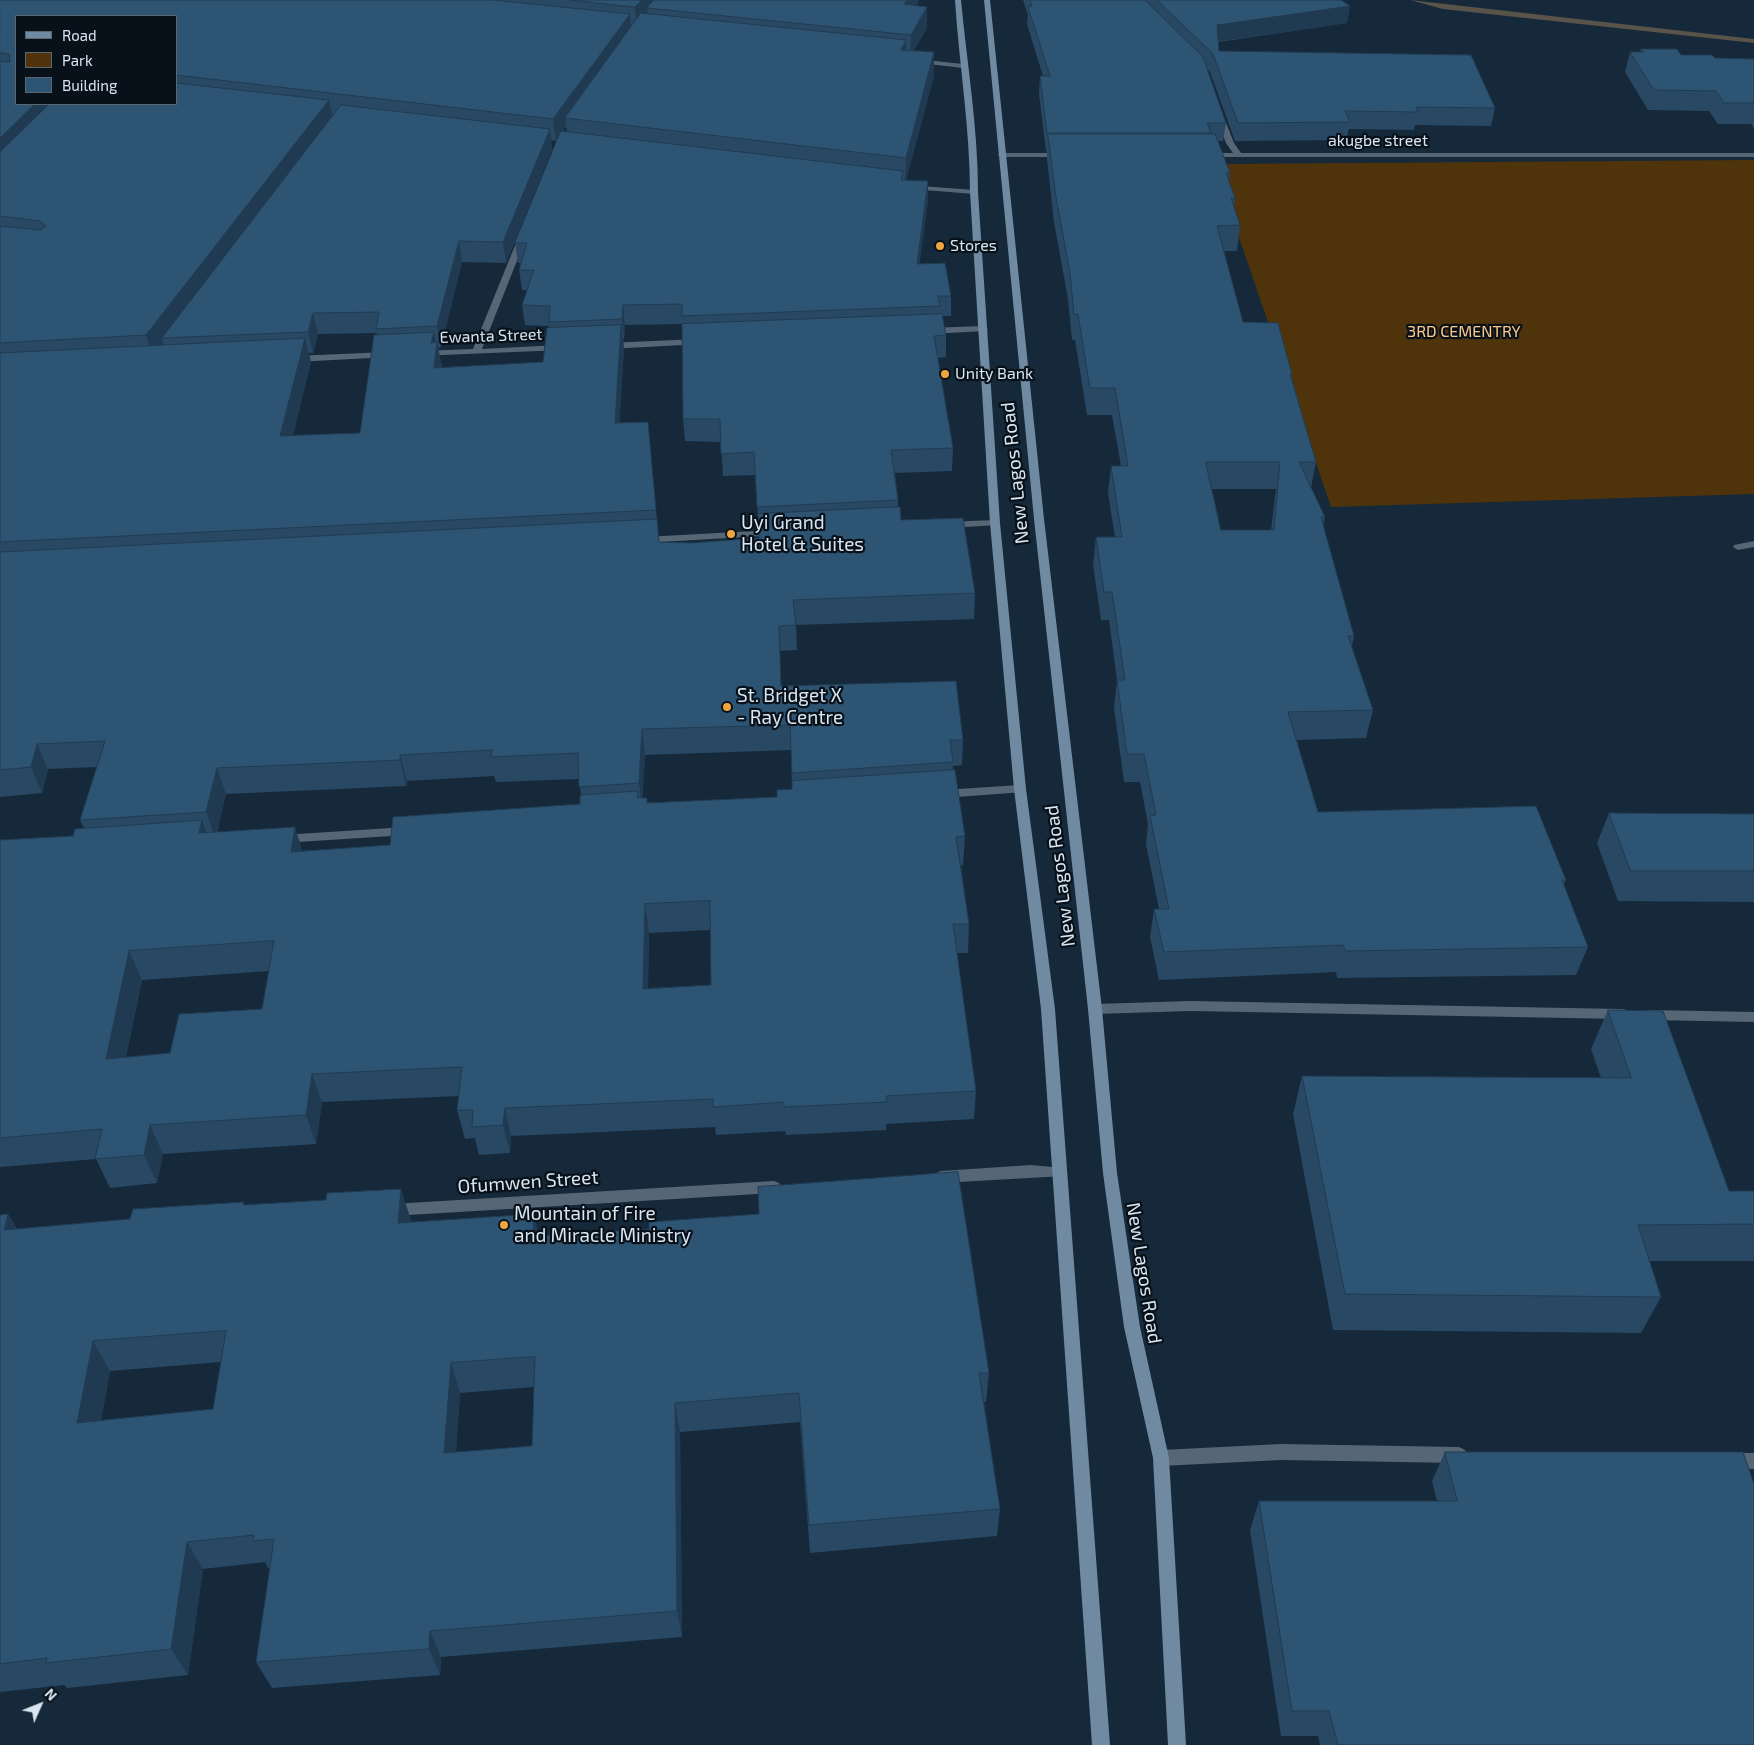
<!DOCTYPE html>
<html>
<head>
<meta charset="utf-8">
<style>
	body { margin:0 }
	#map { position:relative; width:1754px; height:1745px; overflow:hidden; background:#15293a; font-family:"Exo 2",sans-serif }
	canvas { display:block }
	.legend { position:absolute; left:15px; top:15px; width:162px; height:90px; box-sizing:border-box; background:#081119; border:1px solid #5c666f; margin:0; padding:6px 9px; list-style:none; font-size:15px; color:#d9e6f1 }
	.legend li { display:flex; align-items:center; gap:10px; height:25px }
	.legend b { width:25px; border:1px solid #5c666f }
	.north { position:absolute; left:15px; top:1680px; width:50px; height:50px; -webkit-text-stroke:4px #081119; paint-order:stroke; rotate:46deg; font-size:14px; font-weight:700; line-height:20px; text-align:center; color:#d9e6f1 }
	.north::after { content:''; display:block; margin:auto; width:18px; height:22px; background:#d9e6f1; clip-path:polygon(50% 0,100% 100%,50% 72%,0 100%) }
</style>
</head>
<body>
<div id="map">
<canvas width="1754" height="1745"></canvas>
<ul class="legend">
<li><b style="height:6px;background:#6f8aa1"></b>Road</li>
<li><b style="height:14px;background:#4e330b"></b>Park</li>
<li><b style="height:14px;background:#2e5474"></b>Building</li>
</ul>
<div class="north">N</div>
</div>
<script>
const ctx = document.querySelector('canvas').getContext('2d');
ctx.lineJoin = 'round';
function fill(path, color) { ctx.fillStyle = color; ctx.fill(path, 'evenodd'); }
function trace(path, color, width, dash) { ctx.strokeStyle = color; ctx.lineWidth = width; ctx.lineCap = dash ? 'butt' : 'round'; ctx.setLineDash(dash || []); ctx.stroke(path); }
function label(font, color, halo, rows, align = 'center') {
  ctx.font = font + ' "Exo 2",sans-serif'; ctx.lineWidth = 4.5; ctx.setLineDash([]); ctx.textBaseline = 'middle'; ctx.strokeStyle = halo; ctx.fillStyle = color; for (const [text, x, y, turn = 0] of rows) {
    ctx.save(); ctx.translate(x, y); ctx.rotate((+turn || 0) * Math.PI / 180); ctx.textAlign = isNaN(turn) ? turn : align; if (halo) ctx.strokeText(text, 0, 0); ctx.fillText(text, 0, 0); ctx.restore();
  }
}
fill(new Path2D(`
	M 1754,160 L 1754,494 L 1331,507 L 1214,164 Z`), '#4e330b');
fill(new Path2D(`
	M 1410,0 L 1754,39 L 1754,43 L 1443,9 Z`), '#5a534a');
fill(new Path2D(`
	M 1754,541 L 1754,547 L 1738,550 L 1733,547 L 1734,545 Z`), '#566675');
fill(new Path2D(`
	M 916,59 L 963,64 L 967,66 L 963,68 L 919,63 L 916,63 Z
	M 1216,113 L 1223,115 L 1234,143 L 1241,153 L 1754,153 L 1754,157 L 1207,157 L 1203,155 L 1204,153 L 1233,153 L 1226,143 L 1215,115 Z
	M 999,153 L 1064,153 L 1068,155 L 1064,157 L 1002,157 L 998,155 Z
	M 908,185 L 974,190 L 978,192 L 974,194 L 911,189 L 908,189 Z
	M 522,235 L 526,238 L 482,349 L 559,345 L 562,346 L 562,350 L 419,356 L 417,354 L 422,351 L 473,349 L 518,238 Z
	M 983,326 L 988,329 L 986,331 L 929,334 L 924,331 L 929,328 Z
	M 699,339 L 704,342 L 702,344 L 607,349 L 602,346 L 607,343 Z
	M 387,352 L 392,355 L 390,357 L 295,362 L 290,359 L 295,356 Z
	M 995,520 L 1000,523 L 999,525 L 946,528 L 941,525 L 946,522 Z
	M 774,530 L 779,533 L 778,535 L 644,543 L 639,540 L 644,537 Z
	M 1020,785 L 1026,789 L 1024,792 L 943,798 L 937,794 L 943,790 Z
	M 407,827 L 413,831 L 407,835 L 282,843 L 276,839 L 282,835 Z
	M 1191,1001 L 1622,1009 L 1627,1010 L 1629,1014 L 1627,1018 L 1622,1019 L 1191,1011 L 1095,1014 L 1090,1013 L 1088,1009 L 1090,1005 L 1095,1004 Z
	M 1649,1010 L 1754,1012 L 1754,1022 L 1649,1020 L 1644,1019 L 1642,1015 L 1644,1011 Z
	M 1031,1165 L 1064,1168 L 1066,1172 L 1064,1176 L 941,1183 L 936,1181 L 934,1177 L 936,1173 L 941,1171 Z
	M 774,1181 L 779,1183 L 781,1187 L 779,1191 L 774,1193 L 392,1216 L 387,1214 L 385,1210 L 387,1206 L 392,1204 Z
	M 1281,1444 L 1459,1447 L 1465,1450 L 1467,1455 L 1465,1460 L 1459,1463 L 1281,1460 L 1161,1466 L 1155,1463 L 1153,1458 L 1155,1453 L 1161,1450 Z
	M 1729,1453 L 1754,1453 L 1754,1469 L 1729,1469 L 1723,1466 L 1721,1461 L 1723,1456 Z`), '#566675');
fill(new Path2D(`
	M 955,0 L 961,0 C 967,64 978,128 978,192 L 1000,523 L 1026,789 L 1055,1009 L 1110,1745 L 1092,1745 L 1041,1009 L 1014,789 L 990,523 L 970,192 C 970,128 959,64 955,0 Z
	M 984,0 L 990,0 L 1044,519 L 1102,1009 L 1117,1173 L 1140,1327 L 1169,1458 L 1186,1745 L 1168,1745 L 1153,1458 L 1124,1327 L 1103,1173 L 1088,1009 L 1034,519 Z`), '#6f8aa1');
fill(new Path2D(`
	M 0,0 L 919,0 L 916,6 L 927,7 L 927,28 L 914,50 L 934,52 L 934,76 L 906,180 L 928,201 L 919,264 L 951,296 L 951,316 L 942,316 L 946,335 L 946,357 L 938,358 L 953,448 L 952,471 L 895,473 L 898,500 L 898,507 L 901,520 L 975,593 L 974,619 L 796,625 L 797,650 L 780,651 L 781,686 L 963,740 L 962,765 L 953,766 L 953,770 L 965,836 L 963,865 L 961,866 L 969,924 L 968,953 L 957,953 L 976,1091 L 974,1119 L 886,1124 L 886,1130 L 786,1135 L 785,1131 L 716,1135 L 715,1127 L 511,1136 L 510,1153 L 479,1155 L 475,1138 L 465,1139 L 457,1110 L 459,1096 L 322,1102 L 316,1144 L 163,1154 L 157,1183 L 110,1188 L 96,1159 L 0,1167 L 0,840 L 73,836 L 84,828 L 80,820 L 97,767 L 48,769 L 42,793 L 0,797 ZM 176,16 L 176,104 L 16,104 ZM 566,127 L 567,132 L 563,131 ZM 557,139 L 515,243 L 518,263 L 521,263 L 519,270 L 522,290 L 527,290 L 522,305 L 525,325 L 549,326 L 543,362 L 442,368 L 438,348 L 441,347 L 462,262 L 506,263 L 552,149 L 551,140 L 556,141 ZM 683,324 L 683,419 L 685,441 L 721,442 L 723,476 L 756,475 L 759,538 L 691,543 L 659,542 L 648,422 L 619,423 L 624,349 L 623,339 L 624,339 L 625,325 ZM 377,333 L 360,433 L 293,435 L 311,362 L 309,353 L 313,353 L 318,334 ZM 791,750 L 792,789 L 777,797 L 647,803 L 647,798 L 642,798 L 645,755 ZM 494,776 L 496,782 L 579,779 L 581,795 L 580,804 L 390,845 L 302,851 L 217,832 L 226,794 L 406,786 L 407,781 ZM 710,930 L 711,985 L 648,988 L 649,933 ZM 269,971 L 262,1009 L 170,1053 L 126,1057 L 142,980 Z
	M 1023,0 L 1341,0 L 1350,6 L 1347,23 L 1219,42 L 1219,51 L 1495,108 L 1491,126 L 1415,125 L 1414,130 L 1349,129 L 1346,140 L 1235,141 L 1210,72 L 1206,68 L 1226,123 L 1223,141 L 1218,141 L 1230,173 L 1229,181 L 1235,198 L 1234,208 L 1240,225 L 1237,251 L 1224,251 L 1243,322 L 1292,374 L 1292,378 L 1316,462 L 1311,488 L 1325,517 L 1323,527 L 1354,636 L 1352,646 L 1373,710 L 1366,738 L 1296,740 L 1318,812 L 1566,880 L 1564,885 L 1588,947 L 1576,975 L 1337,978 L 1336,972 L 1159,980 L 1150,937 L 1154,909 L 1159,909 L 1146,844 L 1148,824 L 1140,782 L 1124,782 L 1114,708 L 1117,680 L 1109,620 L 1101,620 L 1093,565 L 1096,537 L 1115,537 L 1108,493 L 1111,466 L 1121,466 L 1112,415 L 1087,415 L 1075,340 L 1072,340 L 1068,299 L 1054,222 L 1047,159 L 1047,151 L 1046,151 L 1039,94 L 1040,76 L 1043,76 L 1027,24 L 1028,15 ZM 1212,489 L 1276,489 L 1271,530 L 1221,530 Z
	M 1641,49 L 1681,55 L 1715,58 L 1754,59 L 1754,129 L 1751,124 L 1718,124 L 1709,111 L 1648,110 L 1625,72 L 1630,52 L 1640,52 Z
	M 1609,813 L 1754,814 L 1754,902 L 1618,901 L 1597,843 Z
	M 1608,1010 L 1729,1191 L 1754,1191 L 1754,1261 L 1650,1261 L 1661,1297 L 1641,1333 L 1333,1330 L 1293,1114 L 1302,1076 L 1601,1078 L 1591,1049 Z
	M 245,1205 L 411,1220 L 411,1222 L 539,1236 L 989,1373 L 986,1402 L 984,1402 L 1000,1509 L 997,1536 L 810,1553 L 800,1422 L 680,1432 L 682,1637 L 441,1657 L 440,1675 L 272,1688 L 256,1662 L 270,1568 L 268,1568 L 265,1562 L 203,1569 L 188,1675 L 67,1688 L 64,1685 L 0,1692 L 0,1215 L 8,1214 L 17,1229 L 130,1219 ZM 221,1362 L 213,1409 L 101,1420 L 110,1371 ZM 534,1387 L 532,1446 L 456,1452 L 460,1393 Z
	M 1445,1452 L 1754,1745 L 1320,1745 L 1318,1736 L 1281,1736 L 1250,1530 L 1259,1501 L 1437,1501 L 1432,1481 Z`), '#284864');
fill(new Path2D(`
	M 642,0 L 662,0 L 647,8 L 648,16 L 637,28 L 635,7 Z
	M 907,0 L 919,0 L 904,26 L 904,4 Z
	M 1350,6 L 1347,23 L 1215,42 L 1217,25 Z
	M 927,7 L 927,28 L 910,57 L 911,35 Z
	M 630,14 L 632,36 L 565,118 L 566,127 L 556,141 L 553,119 Z
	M 906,40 L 906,64 L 901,50 Z
	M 934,52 L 934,76 L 905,183 L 906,158 Z
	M 329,100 L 334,122 L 162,338 L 164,345 L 153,359 L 146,335 Z
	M 35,104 L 65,104 L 0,168 L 0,138 Z
	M 550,129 L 552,149 L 506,263 L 503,242 Z
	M 928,181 L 928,201 L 917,284 L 917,264 Z
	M 459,241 L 462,262 L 441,347 L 437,326 Z
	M 623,305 L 625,325 L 624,339 L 622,319 Z
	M 313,313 L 318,334 L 313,353 L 308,332 Z
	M 621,325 L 624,349 L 618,448 L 615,423 Z
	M 434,332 L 437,346 L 437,342 L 442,367 L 439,393 L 434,368 L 431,343 Z
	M 305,338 L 311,362 L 287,460 L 280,436 Z
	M 642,729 L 645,755 L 642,809 L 639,783 Z
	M 37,744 L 48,769 L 42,793 L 31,767 Z
	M 400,755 L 407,781 L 406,786 L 400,760 Z
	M 217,768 L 226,794 L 215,838 L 206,812 Z
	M 202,820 L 212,850 L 199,833 Z
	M 295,827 L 304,856 L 291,852 Z
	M 645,904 L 649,933 L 647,1017 L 643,989 Z
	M 129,951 L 142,980 L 119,1087 L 106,1059 Z
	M 312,1074 L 322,1102 L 316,1144 L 306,1115 Z
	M 505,1108 L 511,1136 L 510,1153 L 503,1125 Z
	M 150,1125 L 163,1154 L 157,1183 L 144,1155 Z
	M 401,1189 L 411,1220 L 408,1254 L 398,1223 Z
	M 8,1214 L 26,1245 L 4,1230 Z
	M 534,1214 L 541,1245 L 533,1236 Z
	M 93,1341 L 110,1371 L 95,1452 L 77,1423 Z
	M 451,1363 L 460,1393 L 454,1481 L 444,1453 Z
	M 675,1403 L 680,1432 L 682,1637 L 677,1611 Z
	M 187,1542 L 203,1569 L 188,1675 L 171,1649 Z
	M 430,1631 L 441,1657 L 440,1675 L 429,1649 Z`), '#203b51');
const building = new Path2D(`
	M 0,0 L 493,0 L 630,14 L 553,119 L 176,75 L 176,16 L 16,16 L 16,104 L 35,104 L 0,138 L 0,61 L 10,62 L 9,54 L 0,53 Z
	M 570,0 L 642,0 L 635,7 Z
	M 654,0 L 907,0 L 904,4 L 927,7 L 911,35 L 647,8 Z
	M 1030,0 L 1145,0 L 1203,57 L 1226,123 L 1207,123 L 1211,133 L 1047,133 L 1040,76 L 1050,76 L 1028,7 L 1032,6 Z
	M 1157,0 L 1341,0 L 1350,6 L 1217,25 L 1219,51 L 1471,55 L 1495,108 L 1416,107 L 1418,112 L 1345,111 L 1350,122 L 1238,123 L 1213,54 Z
	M 641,13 L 906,40 L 901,50 L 934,52 L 906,158 L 565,118 Z
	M 1641,49 L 1677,49 L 1681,55 L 1712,55 L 1715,58 L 1754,59 L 1754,103 L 1724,103 L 1716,91 L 1654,90 L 1630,52 L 1643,52 Z
	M 176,83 L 329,100 L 146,335 L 0,343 L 0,226 L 40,230 L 46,226 L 40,221 L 0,216 L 0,152 L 49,104 L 176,104 Z
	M 341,105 L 550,129 L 503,242 L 459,241 L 437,326 L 376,329 L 379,312 L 313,313 L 308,332 L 162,338 Z
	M 561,131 L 903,171 L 901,180 L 928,181 L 917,264 L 945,263 L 951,296 L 938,296 L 940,306 L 682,316 L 682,304 L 623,305 L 622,319 L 549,322 L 550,306 L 522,305 L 534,270 L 519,270 L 527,243 L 515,243 Z
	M 1048,134 L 1215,134 L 1230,173 L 1226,173 L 1235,198 L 1231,198 L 1240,225 L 1217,226 L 1243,322 L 1278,323 L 1292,374 L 1290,374 L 1316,462 L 1299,462 L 1325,517 L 1321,517 L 1354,636 L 1348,636 L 1373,710 L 1288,712 L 1318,812 L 1536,806 L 1566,880 L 1562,880 L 1588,947 L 1345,951 L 1343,945 L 1164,952 L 1154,909 L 1169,909 L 1150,816 L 1156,815 L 1144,754 L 1127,754 L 1117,680 L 1125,680 L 1112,592 L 1104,592 L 1096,537 L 1122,537 L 1111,466 L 1128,466 L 1115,388 L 1090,388 L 1078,314 L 1074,314 L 1070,273 L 1056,197 ZM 1206,462 L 1280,462 L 1274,530 L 1221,530 Z
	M 942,314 L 946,335 L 934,336 L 953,448 L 891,450 L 898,500 L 757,507 L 754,452 L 721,454 L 720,419 L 683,419 L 682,324 Z
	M 621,325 L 615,423 L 648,422 L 656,510 L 0,542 L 0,353 L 305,338 L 280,436 L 360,433 L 374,335 L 434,332 L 431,343 L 437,342 L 434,368 L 543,362 L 547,328 Z
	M 900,507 L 901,520 L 963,518 L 975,593 L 793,600 L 796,625 L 779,626 L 781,686 L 956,681 L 963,740 L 950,740 L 953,762 L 792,773 L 790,725 L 642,729 L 639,783 L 579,787 L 578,753 L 491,757 L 492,750 L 400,755 L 400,760 L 217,768 L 206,812 L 80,820 L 105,741 L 37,744 L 31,767 L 0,770 L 0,552 L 657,519 L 659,542 L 691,543 L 759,538 L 758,514 Z
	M 955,770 L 965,836 L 956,837 L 969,924 L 953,924 L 976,1091 L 886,1096 L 887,1102 L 784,1107 L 784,1102 L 713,1107 L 713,1099 L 505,1108 L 503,1125 L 472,1127 L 473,1110 L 457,1110 L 462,1067 L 312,1074 L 306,1115 L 150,1125 L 144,1155 L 95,1159 L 102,1129 L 0,1138 L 0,840 L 73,836 L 75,829 L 202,820 L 199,833 L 295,827 L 291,852 L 390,845 L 393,817 L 580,804 L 580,795 L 638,791 L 637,798 L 647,798 L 647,803 L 777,797 L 777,790 L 792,789 L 792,781 ZM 710,901 L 711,985 L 643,989 L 645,904 ZM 274,941 L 262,1009 L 179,1014 L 170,1053 L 106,1059 L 129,951 Z
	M 1609,813 L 1754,814 L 1754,871 L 1631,871 Z
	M 1608,1010 L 1663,1011 L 1729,1191 L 1754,1191 L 1754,1224 L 1638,1225 L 1661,1297 L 1345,1294 L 1302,1076 L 1631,1078 Z
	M 958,1172 L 989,1373 L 979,1373 L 1000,1509 L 809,1525 L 799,1393 L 675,1403 L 677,1611 L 430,1631 L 429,1649 L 256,1662 L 274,1539 L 253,1541 L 254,1535 L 187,1542 L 171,1649 L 46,1663 L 47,1658 L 0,1664 L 0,1215 L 8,1214 L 4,1230 L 130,1219 L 133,1209 L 244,1202 L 243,1205 L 326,1200 L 327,1193 L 401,1189 L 398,1223 L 534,1214 L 533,1236 L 649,1229 L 649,1222 L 759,1214 L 758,1187 ZM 226,1331 L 213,1409 L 77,1423 L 93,1341 ZM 535,1357 L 532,1446 L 444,1453 L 451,1363 Z
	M 1445,1452 L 1743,1452 L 1754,1484 L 1754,1745 L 1338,1745 L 1329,1711 L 1292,1711 L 1259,1501 L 1457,1501 Z`);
fill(building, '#2e5474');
trace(building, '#203b51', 1);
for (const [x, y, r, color] of [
	[940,246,5,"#f0a63f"],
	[945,374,5,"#f0a63f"],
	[731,534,5,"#f0a63f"],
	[727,707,5,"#f0a63f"],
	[504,1225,5,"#f0a63f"]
]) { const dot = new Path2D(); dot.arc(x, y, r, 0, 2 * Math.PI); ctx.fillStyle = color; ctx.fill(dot); trace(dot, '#081119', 2); }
label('16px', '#d9e6f1', '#081119', [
	["akugbe street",1378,141],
	["Ewanta Street",491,336,-2]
]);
label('16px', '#d9e6f1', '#081119', [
	["Stores",950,246],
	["Unity Bank",955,374]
], 'left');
label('16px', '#fdca8a', '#081119', [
	["3RD CEMENTRY",1464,332]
]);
label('19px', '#d9e6f1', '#081119', [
	["New Lagos Road",1015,473,-96],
	["New Lagos Road",1060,876,-97],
	["Ofumwen Street",528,1182,-4],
	["New Lagos Road",1144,1273,81]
]);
label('19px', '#d9e6f1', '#081119', [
	["Uyi Grand",741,523],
	["Hotel & Suites",741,545],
	["St. Bridget X",737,696],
	["- Ray Centre",737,718],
	["Mountain of Fire",514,1214],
	["and Miracle Ministry",514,1236]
], 'left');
</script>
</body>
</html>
